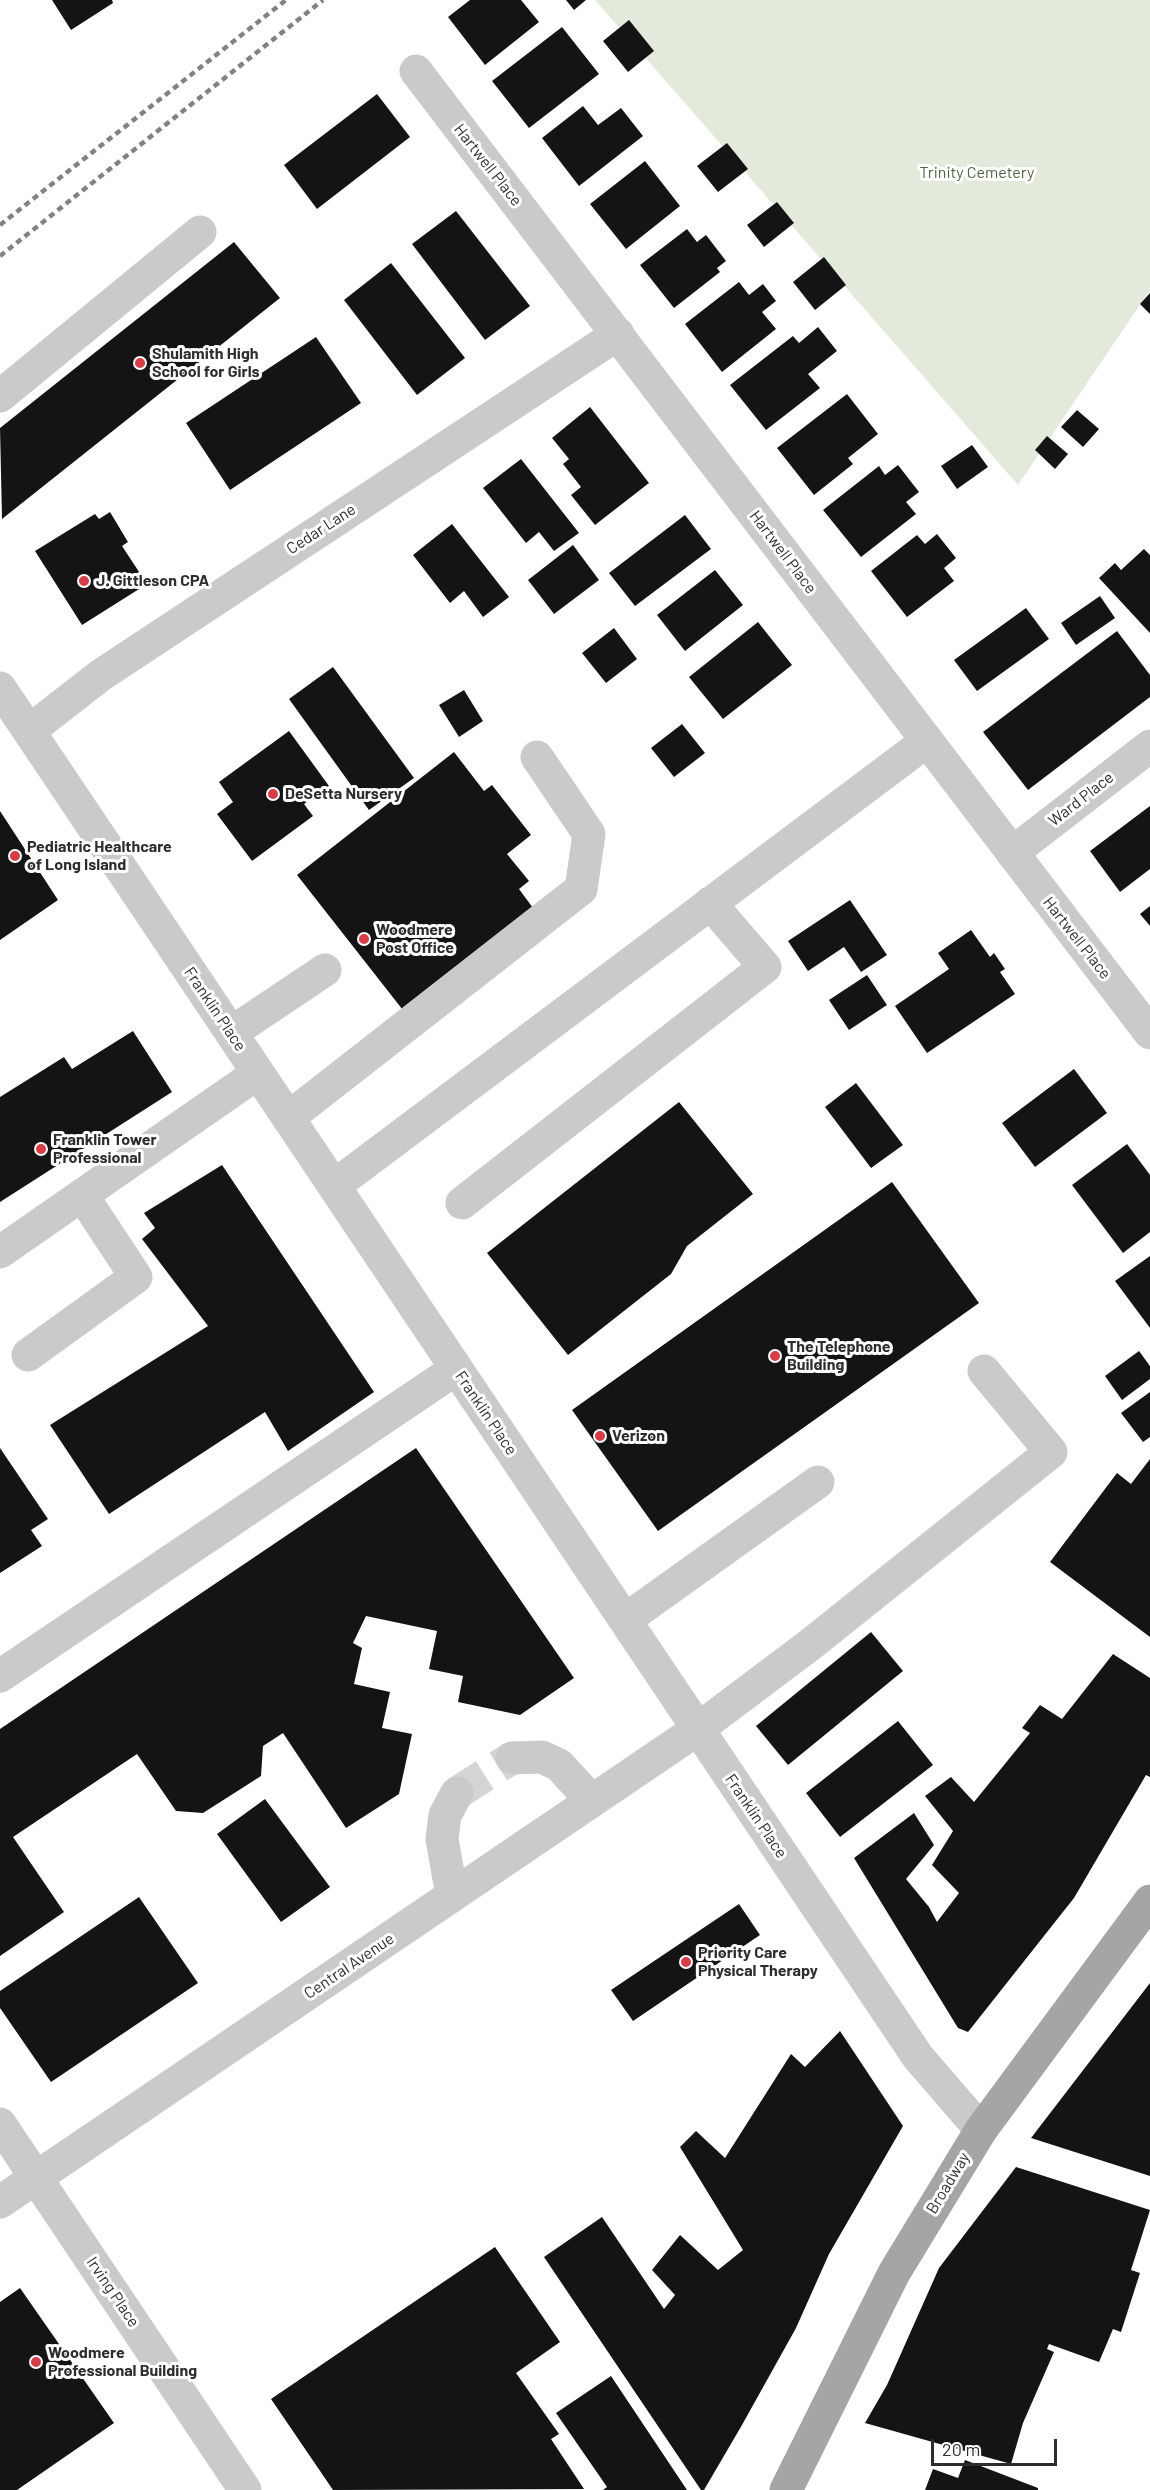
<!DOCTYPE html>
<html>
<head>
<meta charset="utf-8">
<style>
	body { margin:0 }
	#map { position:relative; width:1150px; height:2490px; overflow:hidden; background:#fff; font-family:Barlow,sans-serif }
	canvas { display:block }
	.scale { position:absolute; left:931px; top:2439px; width:126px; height:27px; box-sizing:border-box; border:3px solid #2d2d2d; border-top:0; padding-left:8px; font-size:18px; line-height:21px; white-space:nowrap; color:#2d2d2d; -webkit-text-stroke:4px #fff; paint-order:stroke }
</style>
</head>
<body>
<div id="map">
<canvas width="1150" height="2490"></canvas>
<div class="scale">20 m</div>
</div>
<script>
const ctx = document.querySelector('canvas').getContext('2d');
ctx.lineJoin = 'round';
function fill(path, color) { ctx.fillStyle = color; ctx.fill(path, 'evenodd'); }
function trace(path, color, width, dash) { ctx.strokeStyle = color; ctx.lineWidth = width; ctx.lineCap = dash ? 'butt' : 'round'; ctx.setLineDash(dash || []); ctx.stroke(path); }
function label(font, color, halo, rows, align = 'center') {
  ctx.font = font + ' Barlow,sans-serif'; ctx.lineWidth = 6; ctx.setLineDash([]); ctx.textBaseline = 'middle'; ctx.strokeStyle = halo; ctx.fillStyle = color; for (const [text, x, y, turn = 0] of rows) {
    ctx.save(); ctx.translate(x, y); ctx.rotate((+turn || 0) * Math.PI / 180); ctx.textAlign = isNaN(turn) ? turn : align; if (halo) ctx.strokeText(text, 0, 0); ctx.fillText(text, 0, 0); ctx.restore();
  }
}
fill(new Path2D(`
	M 595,0 L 1150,0 L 1150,290 L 1018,485 Z`), '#e3eadc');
fill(new Path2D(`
	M 52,0 L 112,0 L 113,3 L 71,30 Z
	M 470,0 L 521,0 L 539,22 L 485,65 L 448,17 Z
	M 566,0 L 586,0 L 574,10 Z
	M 629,20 L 654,51 L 628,72 L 603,41 Z
	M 562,27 L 599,74 L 529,128 L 492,81 Z
	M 377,94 L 410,137 L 317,209 L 284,165 Z
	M 583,106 L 598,125 L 621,108 L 643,136 L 579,186 L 542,138 Z
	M 727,143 L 748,169 L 718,192 L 697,166 Z
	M 645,161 L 680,206 L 626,249 L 590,204 Z
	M 777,202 L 794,223 L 764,247 L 747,225 Z
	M 456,211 L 530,306 L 485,340 L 412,244 Z
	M 687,229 L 697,242 L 706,235 L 726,261 L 717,268 L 720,272 L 674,308 L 640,265 Z
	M 234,242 L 280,298 L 2,519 L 0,428 Z
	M 824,257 L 846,285 L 815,310 L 793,282 Z
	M 391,263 L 465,358 L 417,395 L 344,300 Z
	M 739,282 L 749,295 L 763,284 L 776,301 L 762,312 L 776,329 L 722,372 L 685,324 Z
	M 1150,293 L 1150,314 L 1140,304 Z
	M 818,327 L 837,351 L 808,374 L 820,388 L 766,430 L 730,385 L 793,336 L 799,343 Z
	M 316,337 L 361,403 L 230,490 L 186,423 Z
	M 847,394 L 878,434 L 848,458 L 853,464 L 814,495 L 777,448 Z
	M 590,407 L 649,483 L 595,525 L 571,495 L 581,487 L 563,464 L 569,459 L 552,438 Z
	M 1077,410 L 1099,429 L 1083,447 L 1061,427 Z
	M 1047,436 L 1068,454 L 1055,469 L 1035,450 Z
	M 972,445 L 988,467 L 957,489 L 941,466 Z
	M 521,459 L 579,533 L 554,551 L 539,532 L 526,543 L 483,488 Z
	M 898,465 L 919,492 L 906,502 L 916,514 L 861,557 L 823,510 L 879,466 L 885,475 Z
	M 110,512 L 128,542 L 122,546 L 147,584 L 82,625 L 35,551 L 95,514 L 99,519 Z
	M 685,515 L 711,549 L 635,606 L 609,573 Z
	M 452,524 L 509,597 L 483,617 L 464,591 L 450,603 L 413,555 Z
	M 937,534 L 956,558 L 944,568 L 954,581 L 907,617 L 871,571 L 917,535 L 925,544 Z
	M 573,545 L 599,580 L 554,614 L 528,580 Z
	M 1144,549 L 1150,555 L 1150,633 L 1099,578 L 1115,563 L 1121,570 Z
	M 715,570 L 743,605 L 685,651 L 657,615 Z
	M 1100,596 L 1115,618 L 1076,645 L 1061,623 Z
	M 1026,608 L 1049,639 L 977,691 L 954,660 Z
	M 758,622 L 792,665 L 723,719 L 689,677 Z
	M 614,628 L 637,659 L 606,683 L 582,653 Z
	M 1117,631 L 1150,675 L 1150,697 L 1028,790 L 983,732 Z
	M 333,667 L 414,778 L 369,810 L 289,699 Z
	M 464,690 L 483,721 L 459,737 L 439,705 Z
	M 682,724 L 705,753 L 674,777 L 651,748 Z
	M 289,731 L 329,786 L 304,804 L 313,816 L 252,861 L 217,814 L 233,802 L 219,782 Z
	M 454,752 L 484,791 L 492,785 L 531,835 L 507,854 L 529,881 L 519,889 L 536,912 L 406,1014 L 297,875 Z
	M 1150,806 L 1150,869 L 1120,892 L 1090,851 Z
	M 0,811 L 58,900 L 0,940 Z
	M 850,900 L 887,955 L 861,972 L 844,947 L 808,971 L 788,941 Z
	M 1150,906 L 1150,926 L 1140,914 Z
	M 971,930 L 990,957 L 994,953 L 1005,969 L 1000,972 L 1015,994 L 927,1053 L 895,1006 L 949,969 L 938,953 Z
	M 867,975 L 887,1005 L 849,1030 L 829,1000 Z
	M 133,1031 L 172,1092 L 0,1202 L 0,1097 L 64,1057 L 72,1069 Z
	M 1074,1069 L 1107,1113 L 1035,1167 L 1002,1123 Z
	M 856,1083 L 903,1145 L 871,1168 L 825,1107 Z
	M 679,1102 L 753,1194 L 687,1246 L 671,1274 L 568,1355 L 487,1253 Z
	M 1127,1144 L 1150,1175 L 1150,1232 L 1123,1253 L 1072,1185 Z
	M 222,1165 L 374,1392 L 288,1451 L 265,1412 L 109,1514 L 50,1425 L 208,1326 L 142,1239 L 155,1228 L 144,1213 Z
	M 892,1182 L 979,1303 L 658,1531 L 572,1410 Z
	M 1150,1256 L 1150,1328 L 1115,1281 Z
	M 1139,1351 L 1150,1366 L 1150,1379 L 1122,1400 L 1105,1376 Z
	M 1150,1392 L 1150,1437 L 1143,1442 L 1121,1413 Z
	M 0,1448 L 48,1519 L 31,1530 L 42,1546 L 0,1573 Z
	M 416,1448 L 574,1678 L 520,1715 L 458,1702 L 463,1676 L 429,1669 L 437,1631 L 366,1616 L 353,1643 L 362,1648 L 354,1684 L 390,1692 L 382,1728 L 412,1734 L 399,1794 L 346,1828 L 283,1733 L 263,1746 L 261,1776 L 203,1813 L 176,1811 L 137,1754 L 13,1837 L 64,1912 L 0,1956 L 0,1729 Z
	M 1150,1459 L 1150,1637 L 1050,1562 L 1117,1473 L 1131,1484 Z
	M 871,1632 L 903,1671 L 788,1765 L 756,1726 Z
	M 1113,1654 L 1150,1678 L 1150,1777 L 1146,1775 L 1074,1898 L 968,2032 L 958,2028 L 854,1858 L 914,1813 L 934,1845 L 906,1879 L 929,1907 L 937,1922 L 959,1893 L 932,1865 L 953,1831 L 925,1796 L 951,1777 L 974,1802 L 1030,1733 L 1022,1728 L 1040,1705 L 1062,1719 Z
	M 898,1721 L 933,1765 L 840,1837 L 806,1793 Z
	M 265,1799 L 330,1887 L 281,1922 L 217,1834 Z
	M 139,1897 L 198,1983 L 51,2082 L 0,2008 L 0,1991 Z
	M 739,1904 L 760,1935 L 633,2021 L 611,1990 Z
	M 1150,1983 L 1150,2176 L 1031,2138 Z
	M 840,2031 L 903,2126 L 829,2254 L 796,2328 L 742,2425 L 704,2490 L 701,2490 L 544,2257 L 602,2217 L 664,2309 L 675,2295 L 652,2270 L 680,2235 L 718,2270 L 743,2250 L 680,2147 L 696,2131 L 725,2158 L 791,2054 L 805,2067 Z
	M 1016,2167 L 1150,2210 L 1131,2270 L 1140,2273 L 1121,2332 L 1113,2329 L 1099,2362 L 1049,2344 L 1047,2349 L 1054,2352 L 1023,2423 L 1011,2464 L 865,2423 L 887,2385 L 939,2268 Z
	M 495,2247 L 560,2342 L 516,2373 L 559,2434 L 551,2439 L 584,2489 L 333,2490 L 271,2399 Z
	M 20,2288 L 114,2423 L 17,2490 L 0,2490 L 0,2302 Z
	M 611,2376 L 687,2490 L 603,2490 L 607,2487 L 556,2413 Z
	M 965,2460 L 1038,2488 L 1038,2490 L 925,2490 L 933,2469 L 958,2478 Z`), '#141414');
trace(new Path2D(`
	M 457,1793 L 512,1758`), '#d5d5d5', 33, [33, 16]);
trace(new Path2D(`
	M 416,71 L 1150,1033
	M 0,396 L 200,232
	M 0,688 L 918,2057 L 981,2130
	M 29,731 L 101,675 L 618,334
	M 1012,853 L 1150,746
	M 231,1033 L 325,970
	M 288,1118 L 581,889 L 589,834 L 537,757
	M 334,1186 L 927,741
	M 462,1203 L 765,967 L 710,903
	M 0,1252 L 258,1073
	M 28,1355 L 136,1277 L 82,1195
	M 625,1620 L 818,1482
	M 0,1676 L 456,1369
	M 512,1758 L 542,1757 L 559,1765 L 592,1801
	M 452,1896 L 442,1839 L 445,1815 L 457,1793
	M 0,2124 L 245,2490
	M 0,2202 L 698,1729 L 811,1644 L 1051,1452 L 984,1371`), '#cacaca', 33);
trace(new Path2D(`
	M 786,2490 L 894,2273 L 981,2130 L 1150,1901`), '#a5a5a5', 33);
trace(new Path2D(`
	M 0,225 L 286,0
	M 0,256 L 323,0`), '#828282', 4.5, [6, 4.5]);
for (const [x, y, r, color] of [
	[140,363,6,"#d73d46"],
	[84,581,6,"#d73d46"],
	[273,794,6,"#d73d46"],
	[15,856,6,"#d73d46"],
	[364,939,6,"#d73d46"],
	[41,1149,6,"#d73d46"],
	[775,1356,6,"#d73d46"],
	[600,1436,6,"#d73d46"],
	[686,1962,6,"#d73d46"],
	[36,2362,6,"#d73d46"]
]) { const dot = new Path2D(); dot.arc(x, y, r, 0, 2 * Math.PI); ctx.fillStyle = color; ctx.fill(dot); trace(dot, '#fff', 2); }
label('16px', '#2d2d2d', '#fff', [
	["Hartwell Place",488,165,52],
	["Cedar Lane",321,529,-33],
	["Hartwell Place",783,552,53],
	["Ward Place",1081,799,-38],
	["Hartwell Place",1077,938,52],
	["Franklin Place",215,1009,56],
	["Franklin Place",486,1413,56],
	["Franklin Place",756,1816,56],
	["Central Avenue",349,1966,-34],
	["Broadway",948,2183,-59],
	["Irving Place",113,2292,56]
]);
label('16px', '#50653f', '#fff', [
	["Trinity Cemetery",977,173]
]);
label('bold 16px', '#2d2d2d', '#fff', [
	["Shulamith High",152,354],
	["School for Girls",152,372],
	["J. Gittleson CPA",96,581],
	["DeSetta Nursery",285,794],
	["Pediatric Healthcare",27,847],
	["of Long Island",27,865],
	["Woodmere",376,930],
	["Post Office",376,948],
	["Franklin Tower",53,1140],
	["Professional",53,1158],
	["The Telephone",787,1347],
	["Building",787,1365],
	["Verizon",612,1436],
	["Priority Care",698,1953],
	["Physical Therapy",698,1971],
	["Woodmere",48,2353],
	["Professional Building",48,2371]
], 'left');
</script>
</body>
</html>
